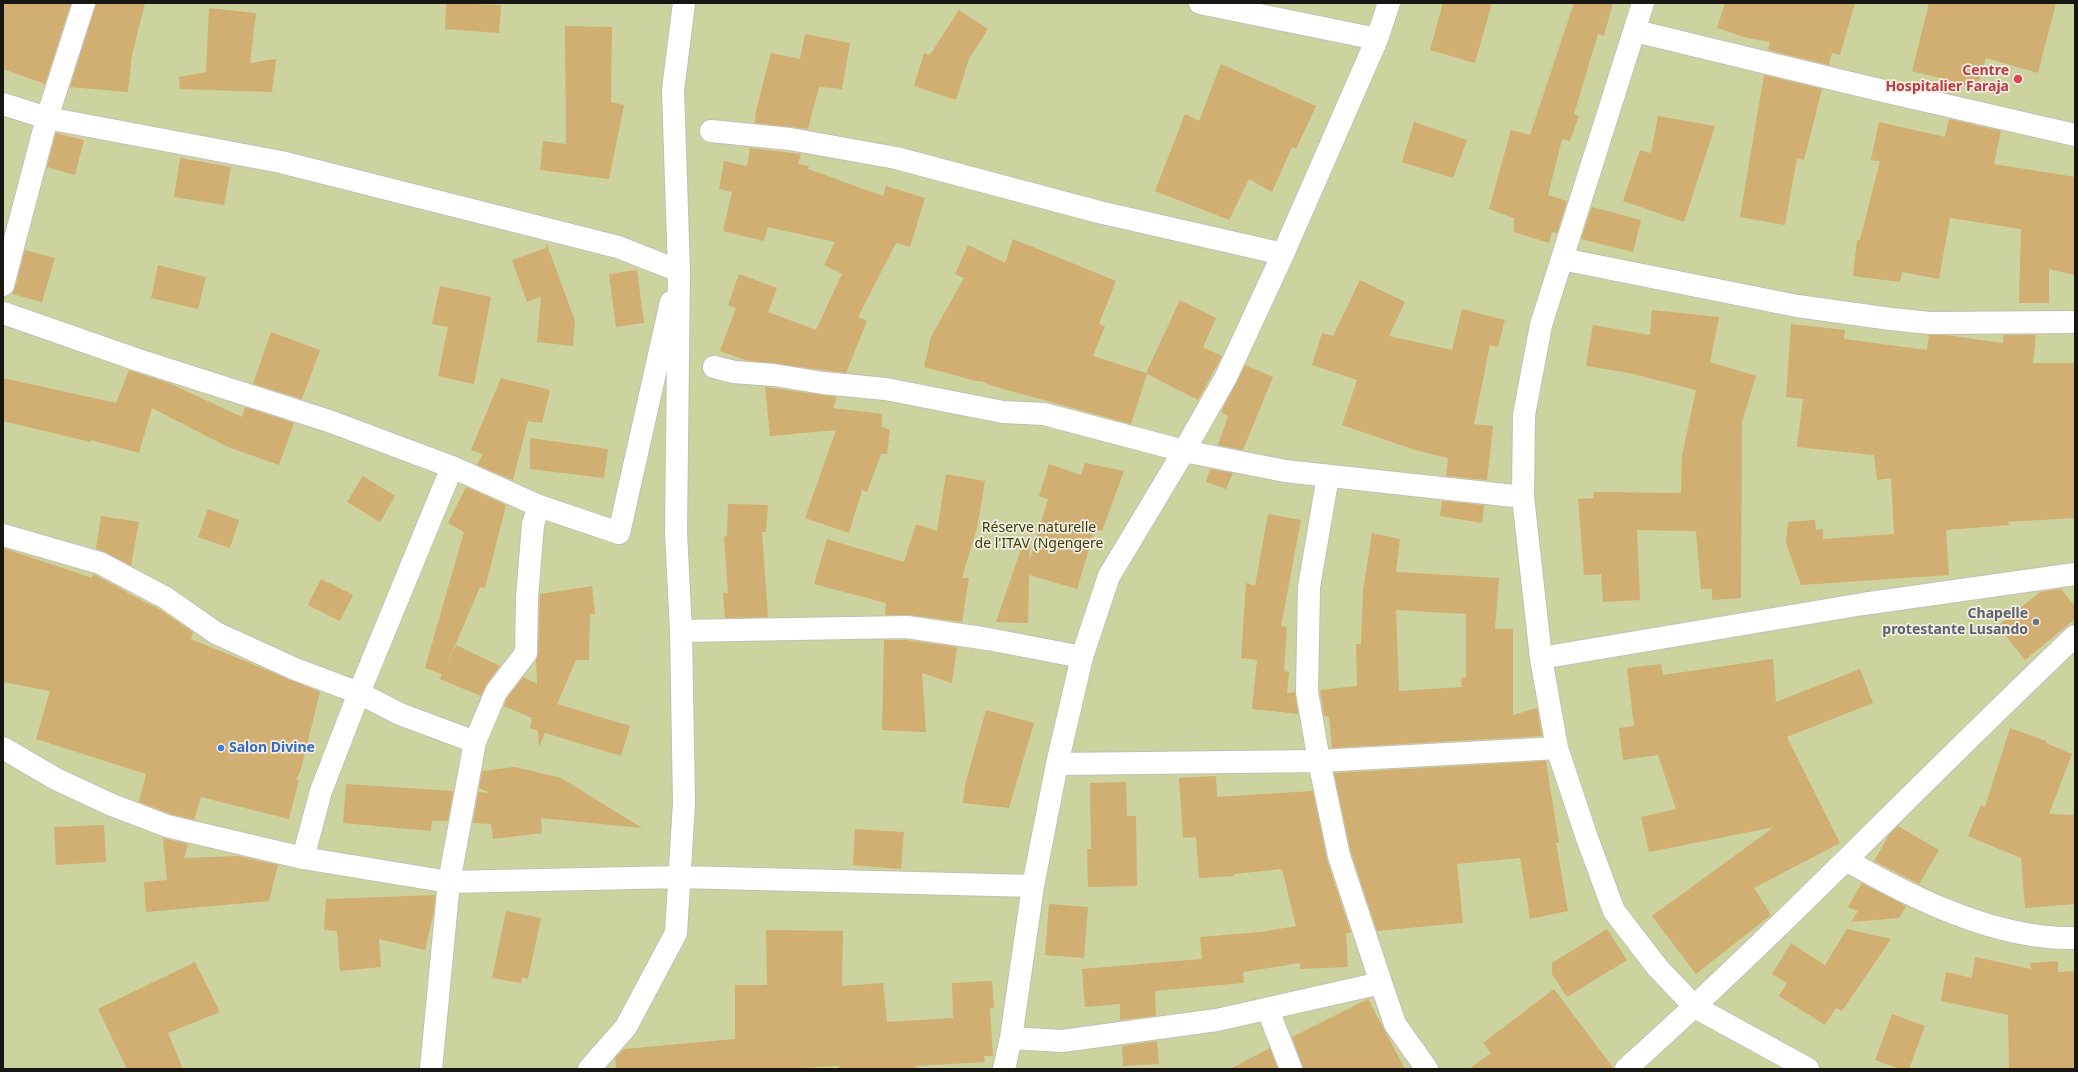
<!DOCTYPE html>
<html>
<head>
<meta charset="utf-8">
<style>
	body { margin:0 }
	#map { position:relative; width:2078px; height:1072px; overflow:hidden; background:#f5ede2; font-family:"Noto Sans",sans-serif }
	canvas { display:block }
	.frame { position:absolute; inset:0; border:4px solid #181612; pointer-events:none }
</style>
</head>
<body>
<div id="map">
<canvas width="2078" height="1072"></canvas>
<div class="frame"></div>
</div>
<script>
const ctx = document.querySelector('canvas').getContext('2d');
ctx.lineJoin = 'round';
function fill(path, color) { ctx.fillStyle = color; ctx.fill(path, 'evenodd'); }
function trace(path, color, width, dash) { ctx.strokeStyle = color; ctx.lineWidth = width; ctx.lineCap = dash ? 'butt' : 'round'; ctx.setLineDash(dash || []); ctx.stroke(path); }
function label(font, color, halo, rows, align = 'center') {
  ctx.font = font + ' "Noto Sans",sans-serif'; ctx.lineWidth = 3.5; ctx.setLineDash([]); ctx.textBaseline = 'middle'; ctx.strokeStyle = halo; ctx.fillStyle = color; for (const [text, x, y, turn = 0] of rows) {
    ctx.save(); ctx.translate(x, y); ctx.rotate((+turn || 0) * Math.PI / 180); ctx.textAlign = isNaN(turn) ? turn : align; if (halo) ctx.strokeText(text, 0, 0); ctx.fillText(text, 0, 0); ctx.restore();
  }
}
fill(new Path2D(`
	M 3,3 L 2075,3 L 2075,1069 L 3,1069 Z`), '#ccd39f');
fill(new Path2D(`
	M 3,3 L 71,3 L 45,84 L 3,69 Z
	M 96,3 L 145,3 L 132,55 L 128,92 L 70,87 Z
	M 446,3 L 501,5 L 499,33 L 445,29 Z
	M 1443,3 L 1492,3 L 1475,63 L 1430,50 Z
	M 1574,3 L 1613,3 L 1604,36 L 1598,34 L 1574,114 L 1579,116 L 1570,141 L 1562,139 L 1548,195 L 1567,201 L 1557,233 L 1552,232 L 1549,243 L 1514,232 L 1514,218 L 1489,209 L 1511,130 L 1530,135 Z
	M 1725,3 L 1855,3 L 1840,55 L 1832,53 L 1829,65 L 1768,50 L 1770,42 L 1744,37 L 1717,28 Z
	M 1929,3 L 2056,3 L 2038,73 L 1986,58 L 1977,88 L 1912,71 Z
	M 209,8 L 256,13 L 250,63 L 276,59 L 272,92 L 180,89 L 179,77 L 206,72 Z
	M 959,10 L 988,29 L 969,59 L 956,100 L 914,86 L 924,53 L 930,55 Z
	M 565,26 L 612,27 L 611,102 L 624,105 L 609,179 L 540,170 L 543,141 L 566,144 Z
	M 805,34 L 850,43 L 842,89 L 819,87 L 808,129 L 755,123 L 756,111 L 771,53 L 800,59 Z
	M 1221,64 L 1316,106 L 1296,149 L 1292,147 L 1272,192 L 1249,179 L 1229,220 L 1155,191 L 1185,114 L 1199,121 Z
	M 1764,75 L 1822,89 L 1804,160 L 1797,158 L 1785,225 L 1740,217 Z
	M 1658,116 L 1715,126 L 1684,222 L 1623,201 L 1640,150 L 1651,153 Z
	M 1949,119 L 2001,131 L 1994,164 L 2075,177 L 2075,275 L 2049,269 L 2049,303 L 2019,303 L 2021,229 L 1950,218 L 1939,279 L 1902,272 L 1900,282 L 1853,276 L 1857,240 L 1860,240 L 1880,161 L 1871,160 L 1879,122 L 1945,137 Z
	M 1414,122 L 1467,140 L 1453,178 L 1402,162 Z
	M 56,133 L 84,140 L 75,175 L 47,167 Z
	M 750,148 L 801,154 L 798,164 L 809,166 L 808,169 L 883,196 L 886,186 L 925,198 L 910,247 L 896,243 L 858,317 L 867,321 L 846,373 L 745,360 L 720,351 L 736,308 L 728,305 L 739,274 L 777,288 L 768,312 L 816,330 L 842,274 L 824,265 L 835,242 L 768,227 L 764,241 L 723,231 L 732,192 L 719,189 L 724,161 L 747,166 Z
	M 180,158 L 231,167 L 224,205 L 174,197 Z
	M 1592,207 L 1641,220 L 1633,252 L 1581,239 Z
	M 1013,239 L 1116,281 L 1099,324 L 1105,326 L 1093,356 L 1146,373 L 1180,300 L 1216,318 L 1203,347 L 1222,356 L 1198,400 L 1147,374 L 1131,424 L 993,386 L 980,381 L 980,382 L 924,367 L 931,337 L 964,278 L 955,274 L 968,245 L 1005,263 Z
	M 546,242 L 575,321 L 573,346 L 537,342 L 541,297 L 527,302 L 512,260 L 546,248 Z
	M 25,250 L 55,258 L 42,302 L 12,294 L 15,288 Z
	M 158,265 L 206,277 L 198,309 L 151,298 Z
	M 637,270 L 644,323 L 616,327 L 609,274 Z
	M 1360,280 L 1405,302 L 1389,336 L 1452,350 L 1462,309 L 1505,320 L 1498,347 L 1490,345 L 1474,424 L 1493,426 L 1487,480 L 1446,476 L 1448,458 L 1415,450 L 1342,425 L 1357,380 L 1312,365 L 1322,333 L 1333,336 Z
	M 440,286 L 491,297 L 474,384 L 438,376 L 448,327 L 432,324 Z
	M 1652,310 L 1719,317 L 1710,362 L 1756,376 L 1742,422 L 1741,598 L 1712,600 L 1712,589 L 1701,589 L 1696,531 L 1637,530 L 1640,600 L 1603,602 L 1601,574 L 1584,575 L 1578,499 L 1593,498 L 1594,492 L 1681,493 L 1682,456 L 1696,390 L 1629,373 L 1586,366 L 1593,325 L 1650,335 Z
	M 1791,324 L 1845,330 L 1844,339 L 1927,350 L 1929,335 L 1946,335 L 2003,343 L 2003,335 L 2036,335 L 2033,363 L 2075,363 L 2075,518 L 2007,522 L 2010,525 L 1946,530 L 1949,575 L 1801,585 L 1786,543 L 1788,522 L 1815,520 L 1816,530 L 1823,529 L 1823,539 L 1894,534 L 1891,478 L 1877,480 L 1874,455 L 1797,447 L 1803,399 L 1786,397 Z
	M 271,332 L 320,350 L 302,399 L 253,384 Z
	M 1245,365 L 1273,377 L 1243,450 L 1218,445 L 1228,416 L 1221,412 Z
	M 129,370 L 171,384 L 242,417 L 245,407 L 294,423 L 279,465 L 228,447 L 152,408 L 139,453 L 91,440 L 91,442 L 3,421 L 3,378 L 116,403 Z
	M 501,378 L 550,390 L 542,423 L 528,421 L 513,480 L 477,465 L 483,454 L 471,450 Z
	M 765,387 L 837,397 L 833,408 L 882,414 L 882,426 L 880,426 L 890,430 L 887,454 L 881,454 L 867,492 L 862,490 L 849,533 L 805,518 L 836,430 L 770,436 Z
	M 530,438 L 608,449 L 604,478 L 530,469 Z
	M 1085,463 L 1124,471 L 1102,531 L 1095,529 L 1077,589 L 1029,575 L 1028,623 L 996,622 L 1023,543 L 1030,544 L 1029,562 L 1048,499 L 1039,496 L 1049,464 L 1081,475 Z
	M 1210,469 L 1233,473 L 1226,489 L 1206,482 Z
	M 946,474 L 985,481 L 977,528 L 962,578 L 969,578 L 962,622 L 909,615 L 885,615 L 886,603 L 814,584 L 827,539 L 904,562 L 916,524 L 937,531 Z
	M 363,476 L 395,496 L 380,522 L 347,502 Z
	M 466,487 L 506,505 L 485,588 L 480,587 L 444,671 L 456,645 L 500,666 L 486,685 L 481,696 L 440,679 L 442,674 L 425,668 L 464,532 L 448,523 Z
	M 1442,501 L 1484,505 L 1482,523 L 1440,516 Z
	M 728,504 L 768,505 L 766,532 L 762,532 L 768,617 L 725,618 L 723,593 L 728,593 L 724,537 L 727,536 Z
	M 208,509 L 239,520 L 230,548 L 198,537 Z
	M 1268,514 L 1301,520 L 1281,626 L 1287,627 L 1284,671 L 1289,672 L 1287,693 L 1295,692 L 1298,714 L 1252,709 L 1257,660 L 1241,658 L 1246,583 L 1255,586 Z
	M 101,516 L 139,522 L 131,566 L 96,549 Z
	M 1372,533 L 1400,539 L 1396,572 L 1499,578 L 1495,629 L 1513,629 L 1513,715 L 1537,708 L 1542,736 L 1332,748 L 1329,717 L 1324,716 L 1320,690 L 1357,686 L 1356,644 L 1361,644 L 1363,590 ZM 1396,610 L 1466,614 L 1466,677 L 1461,678 L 1462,687 L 1399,691 Z
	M 3,548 L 92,578 L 93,574 L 95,575 L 127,592 L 127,593 L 159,609 L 193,632 L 191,639 L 320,692 L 301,769 L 296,780 L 299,780 L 289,819 L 201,797 L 194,820 L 171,814 L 139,802 L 146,774 L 36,739 L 50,691 L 3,682 Z
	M 321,579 L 353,595 L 340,621 L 308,605 Z
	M 592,586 L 595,614 L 590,614 L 589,660 L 576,660 L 557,704 L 630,726 L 621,756 L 545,733 L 539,747 L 538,731 L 530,728 L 532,718 L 504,706 L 507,698 L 523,677 L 537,684 L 536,660 L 538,653 L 540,594 Z
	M 2061,589 L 2075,606 L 2075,619 L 2025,660 L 1998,626 L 2040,592 Z
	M 884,640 L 906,640 L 957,647 L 952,683 L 922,673 L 926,732 L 882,730 Z
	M 1773,659 L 1776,702 L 1860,669 L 1873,703 L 1787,737 L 1840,843 L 1754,888 L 1771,915 L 1696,974 L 1652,916 L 1774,827 L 1649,852 L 1641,817 L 1676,809 L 1658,755 L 1623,760 L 1619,728 L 1634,726 L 1627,668 L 1661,664 L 1663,675 Z
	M 986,710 L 1034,723 L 1009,808 L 963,803 L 965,785 Z
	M 2010,728 L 2046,741 L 2046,743 L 2072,754 L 2049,814 L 2075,815 L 2075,904 L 2025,908 L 2021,858 L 1968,836 L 1981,805 L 1985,807 Z
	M 1546,761 L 1559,843 L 1556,843 L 1568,911 L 1530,919 L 1520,858 L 1457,864 L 1463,923 L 1377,931 L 1351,853 L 1334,773 Z
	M 515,767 L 561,778 L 642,828 L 541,818 L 542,833 L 493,839 L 491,824 L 473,823 L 478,792 L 490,793 L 479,788 L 482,771 Z
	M 1216,776 L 1217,797 L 1313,791 L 1327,860 L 1351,933 L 1346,933 L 1348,967 L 1300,969 L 1300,963 L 1243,972 L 1244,983 L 1155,991 L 1156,1016 L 1120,1020 L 1120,1004 L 1085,1007 L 1082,969 L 1202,959 L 1200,937 L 1261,932 L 1296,926 L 1282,869 L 1234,874 L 1234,876 L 1199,878 L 1196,837 L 1183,838 L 1179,778 Z
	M 1126,782 L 1127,816 L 1136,816 L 1137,886 L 1088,887 L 1087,849 L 1091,849 L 1090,783 Z
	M 346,784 L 453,791 L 448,821 L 432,821 L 431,831 L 343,823 Z
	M 104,825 L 106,862 L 56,865 L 54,827 Z
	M 1898,826 L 1939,850 L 1919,884 L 1874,861 L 1889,835 Z
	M 855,829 L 904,832 L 901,869 L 853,865 Z
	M 163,838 L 188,844 L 184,858 L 238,856 L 278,865 L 269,901 L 146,912 L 144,882 L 167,880 Z
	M 1862,883 L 1906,906 L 1899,918 L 1851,922 L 1858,911 L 1848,907 Z
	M 435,895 L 434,911 L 425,950 L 379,939 L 381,967 L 340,971 L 337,931 L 324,930 L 326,899 Z
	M 1049,904 L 1088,907 L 1084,958 L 1045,955 Z
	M 506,911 L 541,918 L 528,979 L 522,977 L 521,983 L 492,978 Z
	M 1607,929 L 1627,960 L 1567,997 L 1552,974 L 1552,963 Z
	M 1847,929 L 1891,939 L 1842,1011 L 1836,1008 L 1825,1025 L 1779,996 L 1787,983 L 1772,974 L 1791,943 L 1825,965 Z
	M 766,930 L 843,931 L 842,986 L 883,983 L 887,1022 L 953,1018 L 952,983 L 992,981 L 994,1008 L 990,1008 L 993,1056 L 984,1056 L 985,1062 L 916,1066 L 917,1069 L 839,1069 L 839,1066 L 785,1069 L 616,1069 L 615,1058 L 624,1049 L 735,1039 L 735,985 L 767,985 Z
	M 1975,957 L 2031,969 L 2030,963 L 2058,961 L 2058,972 L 2075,971 L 2075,1069 L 2009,1069 L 2008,1015 L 1941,1001 L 1946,972 L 1972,978 Z
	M 195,962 L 220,1012 L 168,1033 L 183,1069 L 127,1069 L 98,1009 Z
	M 1554,989 L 1614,1069 L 1469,1069 L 1491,1053 L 1483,1043 Z
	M 1368,999 L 1405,1069 L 1303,1069 L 1292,1037 Z
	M 1892,1014 L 1925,1026 L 1909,1069 L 1900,1069 L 1875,1060 Z
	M 1157,1041 L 1159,1064 L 1123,1066 L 1122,1046 Z
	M 1270,1048 L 1278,1069 L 1230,1069 Z`), '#d1ae71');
const minor = new Path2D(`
	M 1200,3 L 1377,39
	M 1643,3 L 1541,325 L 1524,415 L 1523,497 L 1541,658 L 1557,748 L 1587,838 L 1614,911 L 1657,967 L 1695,1007 L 1808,1069
	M 1635,31 L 1875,89 L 2075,135
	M 3,104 L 47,118 L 281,162 L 618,247 L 679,271
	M 711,131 L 790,139 L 896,158 L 1099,212 L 1283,254
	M 1562,259 L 1797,306 L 1891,319 L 1930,323 L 2075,322
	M 3,285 L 47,118 L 84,3
	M 3,313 L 138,360 L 329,421 L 452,467 L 539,506 L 619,533 L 671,302
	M 714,367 L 734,372 L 774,375 L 823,383 L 886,389 L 1003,412 L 1044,414 L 1184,451 L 1285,471 L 1523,497
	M 1328,476 L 1309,587 L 1307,692 L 1319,761 L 1339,856 L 1381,983 L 1395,1024 L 1427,1069
	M 3,535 L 100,563 L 166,598 L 216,633 L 295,669 L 359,693 L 400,714 L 475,742
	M 681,631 L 907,627 L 988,639 L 1082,657
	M 1541,658 L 1863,604 L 2075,574
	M 3,748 L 56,779 L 112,805 L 167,826 L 303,858 L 449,882 L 679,877 L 1033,886
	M 1057,764 L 1319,761 L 1557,748
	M 303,858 L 321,791 L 359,693 L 452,467
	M 1846,860 C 1912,898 1997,940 2075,938
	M 1268,1010 L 1291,1069
	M 1011,1038 L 1062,1041 L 1217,1020 L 1381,983
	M 431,1069 L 449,882 L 475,742 L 496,692 L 526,653 L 527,598 L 533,524 L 539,506
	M 589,1069 L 626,1027 L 676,933 L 684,803 L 681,631 L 676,532 L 679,271 L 673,90 L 684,3
	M 1004,1069 L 1011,1038 L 1033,886 L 1057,764 L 1082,657 L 1109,576 L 1184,451 L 1226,377 L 1283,254 L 1377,39 L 1389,3
	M 1626,1069 C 1781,930 1924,779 2075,636`);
trace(minor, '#c5beb3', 24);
trace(minor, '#fff', 22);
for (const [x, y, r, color] of [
	[2018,79,5,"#e0444e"],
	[2036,622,4,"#6b7280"],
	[221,748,4,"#3f7fe0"]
]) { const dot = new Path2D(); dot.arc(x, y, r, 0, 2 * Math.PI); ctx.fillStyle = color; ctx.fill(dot); trace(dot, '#f5ede2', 1.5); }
label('bold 14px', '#be3a42', '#f5ede2', [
	["Centre",2009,71],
	["Hospitalier Faraja",2009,87]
], 'right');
label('14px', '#383d08', '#f5ede2', [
	["Réserve naturelle",1039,528],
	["de l'ITAV (Ngengere",1039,544]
]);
label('bold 14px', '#5b616d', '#f5ede2', [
	["Chapelle",2028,614],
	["protestante Lusando",2028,630]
], 'right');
label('bold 14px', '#366cbe', '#f5ede2', [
	["Salon Divine",229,748]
], 'left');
</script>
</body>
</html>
